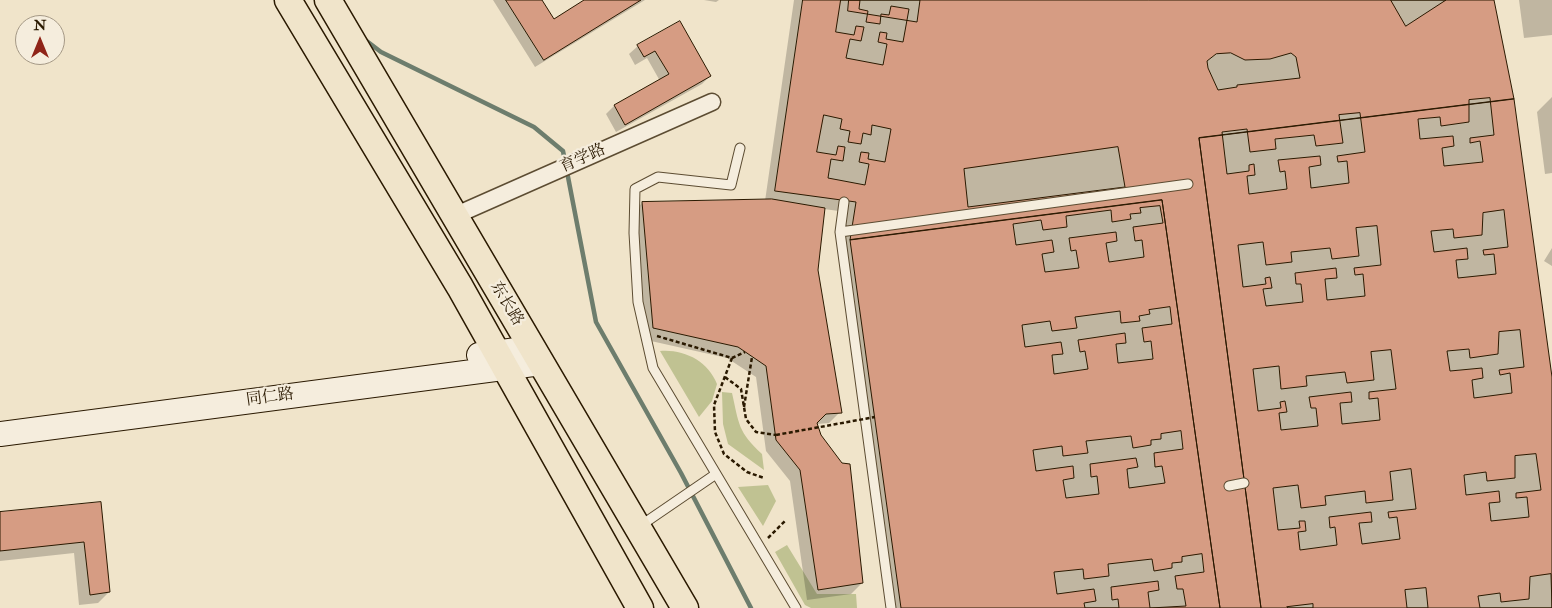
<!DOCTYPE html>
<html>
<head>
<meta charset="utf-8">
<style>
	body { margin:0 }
	#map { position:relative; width:1552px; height:608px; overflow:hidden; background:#f0e4ca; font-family:"IM FELL Double Pica",serif }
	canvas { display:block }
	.north { position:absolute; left:15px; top:15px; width:50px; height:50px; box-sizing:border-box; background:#f5eddd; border:1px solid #a49885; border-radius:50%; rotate:0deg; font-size:14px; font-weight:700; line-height:20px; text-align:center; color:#2a1900 }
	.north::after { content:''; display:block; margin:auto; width:18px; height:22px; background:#8f2418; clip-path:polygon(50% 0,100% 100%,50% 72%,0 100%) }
</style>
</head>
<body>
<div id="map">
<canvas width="1552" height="608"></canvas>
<div class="north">N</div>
</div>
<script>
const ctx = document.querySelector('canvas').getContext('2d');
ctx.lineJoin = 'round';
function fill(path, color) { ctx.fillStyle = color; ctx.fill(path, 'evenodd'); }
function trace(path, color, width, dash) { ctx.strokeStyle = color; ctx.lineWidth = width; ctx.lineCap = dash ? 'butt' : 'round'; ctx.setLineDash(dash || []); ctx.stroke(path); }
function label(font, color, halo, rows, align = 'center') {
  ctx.font = font + ' "IM FELL Double Pica","Noto Serif SC",serif'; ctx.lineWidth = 4.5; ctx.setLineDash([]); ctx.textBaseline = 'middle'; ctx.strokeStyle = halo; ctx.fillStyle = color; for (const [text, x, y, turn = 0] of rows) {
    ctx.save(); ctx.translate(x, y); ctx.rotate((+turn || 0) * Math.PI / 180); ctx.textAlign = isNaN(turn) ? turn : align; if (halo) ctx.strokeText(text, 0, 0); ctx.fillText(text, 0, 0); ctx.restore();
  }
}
fill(new Path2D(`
	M 660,351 C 684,349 708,361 717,384 L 712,401 L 699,417 Z
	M 722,392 L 732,393 C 739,424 738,432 762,454 L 764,470 L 728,444 L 723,424 Z
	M 768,485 L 776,501 L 763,526 L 738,487 Z
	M 787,545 L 817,594 L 856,594 L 857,608 L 811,608 L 805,605 L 775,552 Z`), '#c0c292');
fill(new Path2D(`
	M 493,0 L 540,0 L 554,21 L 586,0 L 645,0 L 535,67 Z
	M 704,0 L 719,0 L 716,2 Z
	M 794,0 L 1493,0 L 1512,99 L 1552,387 L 1552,608 L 892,608 L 843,250 L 846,212 L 824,209 L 817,270 L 840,412 L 829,423 L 817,424 L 862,583 L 851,594 L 807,600 L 790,481 L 766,451 L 756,377 L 727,358 L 642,339 L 631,214 L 642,203 L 765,201 Z
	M 1519,0 L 1552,0 L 1552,35 L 1524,38 Z
	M 679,22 L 710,76 L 702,84 L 616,132 L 606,114 L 614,106 L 660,81 L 647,58 L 635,65 L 629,54 L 638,46 Z
	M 1552,97 L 1552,173 L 1545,174 L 1537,112 Z
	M 1552,248 L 1552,266 L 1544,261 Z
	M 99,503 L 109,592 L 98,603 L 79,605 L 74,553 L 0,561 L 0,514 Z`), '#0003');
trace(new Path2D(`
	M 364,39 L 381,52 L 534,127 L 563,151 L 596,322 L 681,473 L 751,608`), '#6d7d6d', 4.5);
const building = new Path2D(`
	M 506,0 L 542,0 L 554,19 L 584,0 L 641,0 L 544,60 Z
	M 803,0 L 1494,0 L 1514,99 L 1199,138 L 1261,608 L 1220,608 L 1162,200 L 850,240 L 856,202 L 775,191 Z
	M 841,0 L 860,0 L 859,9 L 868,11 L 866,22 L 880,24 L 881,14 L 889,15 L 891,6 L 909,9 L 903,42 L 886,39 L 887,33 L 880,32 L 878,42 L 887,44 L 883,65 L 846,58 L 850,39 L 861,41 L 864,27 L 856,26 L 854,35 L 836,32 Z
	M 849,0 L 920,0 L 917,22 L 848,11 Z
	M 1391,0 L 1446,0 L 1406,26 Z
	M 680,21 L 711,76 L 625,125 L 614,105 L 669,74 L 655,51 L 644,57 L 637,45 Z
	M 1231,53 L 1245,60 L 1270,59 L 1291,53 L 1296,57 L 1300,78 L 1237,85 L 1237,87 L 1218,90 L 1208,68 L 1207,61 L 1216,54 Z
	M 1490,98 L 1494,135 L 1470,138 L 1470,143 L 1480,141 L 1483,162 L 1444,166 L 1442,148 L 1454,146 L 1453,136 L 1420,139 L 1418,119 L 1440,117 L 1441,126 L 1469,122 L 1469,100 Z
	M 1514,99 L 1552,377 L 1552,608 L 1261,608 L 1199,138 Z
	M 1360,113 L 1365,152 L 1337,156 L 1338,162 L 1347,161 L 1349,183 L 1311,188 L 1309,167 L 1321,165 L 1320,156 L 1278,160 L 1280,172 L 1285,171 L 1287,189 L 1249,194 L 1247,176 L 1255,175 L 1254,164 L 1249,165 L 1249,171 L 1227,174 L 1222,132 L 1247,129 L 1250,152 L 1276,149 L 1275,139 L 1314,135 L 1316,146 L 1343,143 L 1339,115 Z
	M 824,115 L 842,119 L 840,129 L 850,131 L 848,142 L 861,144 L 863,133 L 871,135 L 872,125 L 891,129 L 885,162 L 868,159 L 869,153 L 861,152 L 859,162 L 869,164 L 865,185 L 828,178 L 831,159 L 843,161 L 845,147 L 838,146 L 836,155 L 817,152 Z
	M 1118,147 L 1125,187 L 968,207 L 964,169 Z
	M 772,199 L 825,208 L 818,270 L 842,413 L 826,414 L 817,423 L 821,435 L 842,463 L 850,464 L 863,583 L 818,590 L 800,470 L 776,440 L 766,366 L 738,347 L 653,328 L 642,202 Z
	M 1162,200 L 1220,608 L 901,608 L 850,240 Z
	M 1160,206 L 1163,223 L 1133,227 L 1135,241 L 1142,240 L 1144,257 L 1109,262 L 1106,243 L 1117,241 L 1116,232 L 1069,238 L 1071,251 L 1076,250 L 1079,268 L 1045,272 L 1042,254 L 1054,252 L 1052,240 L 1016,245 L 1013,224 L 1041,220 L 1043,230 L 1067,227 L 1066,216 L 1111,210 L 1112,222 L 1131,219 L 1130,214 L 1141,213 L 1140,208 Z
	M 1504,210 L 1508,247 L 1483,250 L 1484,255 L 1494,254 L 1496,274 L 1458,278 L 1456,260 L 1468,259 L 1467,248 L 1434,252 L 1431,231 L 1453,229 L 1454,238 L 1482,235 L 1483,213 Z
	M 1377,226 L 1381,265 L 1354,268 L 1355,275 L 1363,274 L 1365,296 L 1327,300 L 1325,279 L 1337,278 L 1336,268 L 1295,273 L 1296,284 L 1301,284 L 1303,302 L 1266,306 L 1263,289 L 1272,288 L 1270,277 L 1265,278 L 1266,284 L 1243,287 L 1238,245 L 1263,242 L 1266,265 L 1292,262 L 1291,252 L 1330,248 L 1332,259 L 1359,256 L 1356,228 Z
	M 1170,307 L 1172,324 L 1142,328 L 1144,342 L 1151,341 L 1153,359 L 1118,363 L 1116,344 L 1126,343 L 1125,333 L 1078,340 L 1080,352 L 1085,351 L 1088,369 L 1054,374 L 1052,355 L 1063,354 L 1061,342 L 1025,347 L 1022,325 L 1050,321 L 1052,331 L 1077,328 L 1075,317 L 1120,311 L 1121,323 L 1140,321 L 1139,316 L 1150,314 L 1149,310 Z
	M 1520,330 L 1524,367 L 1499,370 L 1500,375 L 1510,373 L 1512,393 L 1474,398 L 1472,380 L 1483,378 L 1482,368 L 1450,371 L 1447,351 L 1469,349 L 1470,358 L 1498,354 L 1499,332 Z
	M 1391,350 L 1396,389 L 1369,392 L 1369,399 L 1378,398 L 1380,420 L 1342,424 L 1340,403 L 1352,402 L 1351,392 L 1309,397 L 1311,408 L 1316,408 L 1318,426 L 1281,430 L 1279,413 L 1287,412 L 1285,401 L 1280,402 L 1281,408 L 1258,411 L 1253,369 L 1279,366 L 1281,389 L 1307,386 L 1306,376 L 1345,372 L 1347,383 L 1374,380 L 1371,352 Z
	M 1181,431 L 1183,449 L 1154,453 L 1155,467 L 1162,466 L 1165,483 L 1129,488 L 1127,469 L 1138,467 L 1136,458 L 1090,464 L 1091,477 L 1097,476 L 1099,494 L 1066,498 L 1063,480 L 1074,478 L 1073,466 L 1036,471 L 1033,450 L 1062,446 L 1063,456 L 1088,453 L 1086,441 L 1131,436 L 1133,448 L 1151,445 L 1151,440 L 1161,439 L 1161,434 Z
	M 1536,454 L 1541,490 L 1516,493 L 1516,498 L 1527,497 L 1529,517 L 1491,521 L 1489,503 L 1500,502 L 1499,491 L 1466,495 L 1464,475 L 1486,472 L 1487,481 L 1515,478 L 1515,456 Z
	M 1411,469 L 1416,509 L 1388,512 L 1389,518 L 1397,517 L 1400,539 L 1362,544 L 1359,523 L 1372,522 L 1371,512 L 1329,517 L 1330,528 L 1335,527 L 1337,545 L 1300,550 L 1298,532 L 1306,531 L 1305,521 L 1299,521 L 1300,528 L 1278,530 L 1273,488 L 1298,485 L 1301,508 L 1326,505 L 1325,496 L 1365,491 L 1366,503 L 1393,500 L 1390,472 Z
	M 101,502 L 110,592 L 90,595 L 84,542 L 0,551 L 0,512 Z
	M 1202,554 L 1204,572 L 1175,576 L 1177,589 L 1183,589 L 1186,606 L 1150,608 L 1148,592 L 1159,590 L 1158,581 L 1111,587 L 1112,600 L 1118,599 L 1119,608 L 1085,608 L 1084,603 L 1096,601 L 1094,589 L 1057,594 L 1054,572 L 1083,569 L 1084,579 L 1109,576 L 1108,564 L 1152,559 L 1154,571 L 1172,568 L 1172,563 L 1182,562 L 1182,557 Z
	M 1551,574 L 1552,608 L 1480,608 L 1478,596 L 1500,593 L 1501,602 L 1529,599 L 1530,577 Z
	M 1426,588 L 1428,608 L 1407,608 L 1405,590 Z
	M 1313,604 L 1313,608 L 1288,608 L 1287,607 Z`);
fill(building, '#d69c83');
trace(building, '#2a1900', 1);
const lane = new Path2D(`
	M 740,148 L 731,185 L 658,177 L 635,189 L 634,233 L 638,302 L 653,368 L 796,608
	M 840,232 L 844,202
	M 1229,486 L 1244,483
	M 640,526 L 716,474
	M 891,608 L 840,232 L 1188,184`);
const street = new Path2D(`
	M 454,216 L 712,102`);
const secondary = new Path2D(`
	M 479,355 L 532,348
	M 0,434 L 541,363`);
const primary = new Path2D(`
	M 288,0 L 460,287 L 640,608
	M 328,0 L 685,608`);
trace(lane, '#5c4c32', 11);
trace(street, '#5c4c32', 19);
trace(secondary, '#2a1900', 26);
trace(primary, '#2a1900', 29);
trace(new Path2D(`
	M 657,336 L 732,358 L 745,352
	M 732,358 L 714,405 L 715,432 L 724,454 L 747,472 L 764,478
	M 725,377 L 741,389 L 746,419 L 756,432 L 776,435
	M 744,407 L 752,357
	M 768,538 L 786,520`), '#2a1900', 2.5, [4, 2.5]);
trace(lane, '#f5eddd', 9);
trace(street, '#f5eddd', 16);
trace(secondary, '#f5eddd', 24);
trace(primary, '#f0e4ca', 26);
trace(new Path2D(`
	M 776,435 L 875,417`), '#2a1900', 2.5, [4, 2.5]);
label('16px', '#2a1900', '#f5eddd', [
	["育学路",583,159,-24],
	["东长路",506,304,59],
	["同仁路",270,398,-8]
]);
</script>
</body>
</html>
